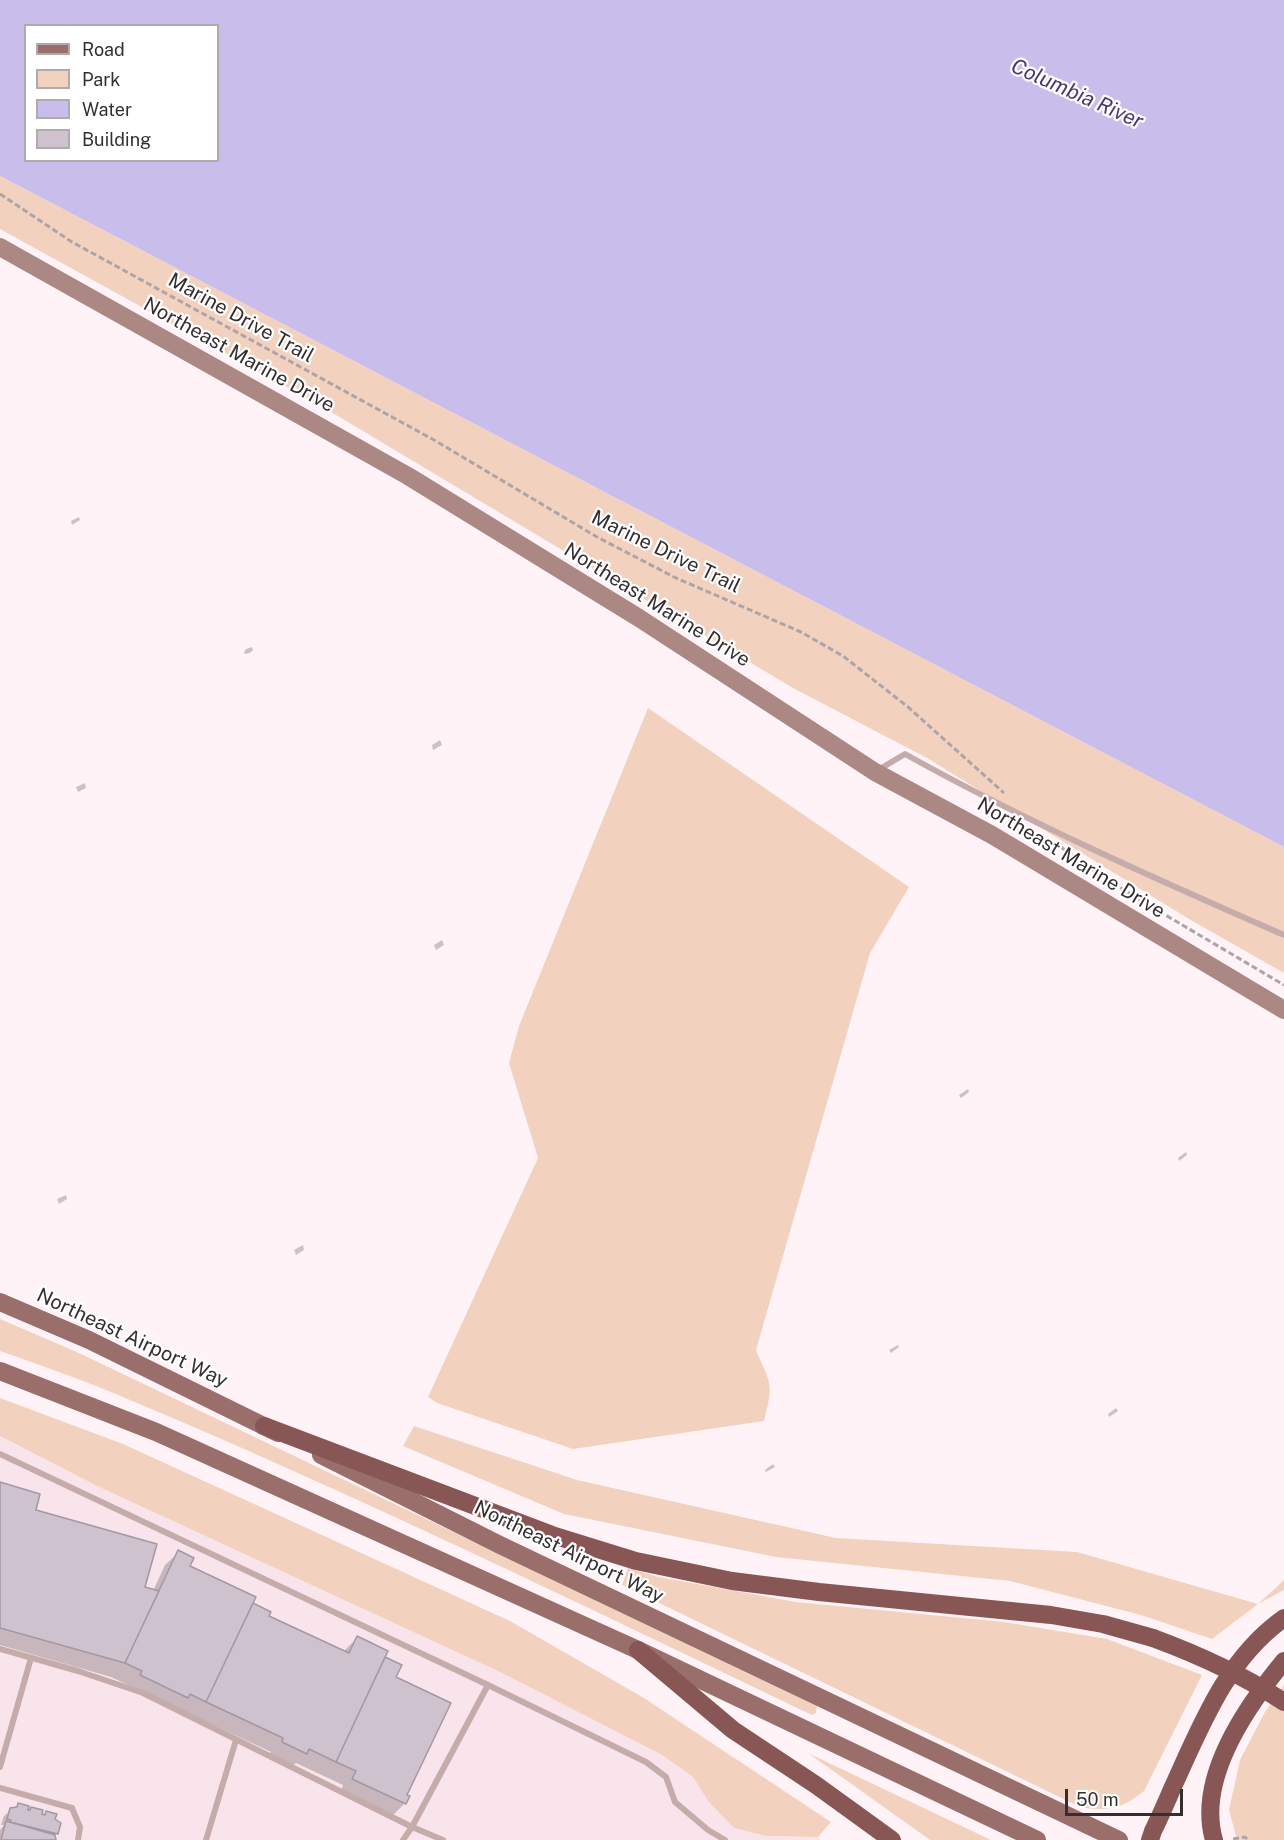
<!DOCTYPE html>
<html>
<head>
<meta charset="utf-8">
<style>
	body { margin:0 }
	#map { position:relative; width:1284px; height:1840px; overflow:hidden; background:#fff3f7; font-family:"Public Sans",sans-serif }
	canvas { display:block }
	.legend { position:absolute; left:24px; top:24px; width:195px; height:138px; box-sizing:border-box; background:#fff; border:2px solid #aeabad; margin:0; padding:8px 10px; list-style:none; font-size:18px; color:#352e31 }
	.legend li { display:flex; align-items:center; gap:12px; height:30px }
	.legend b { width:30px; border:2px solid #aeabad }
	.scale { position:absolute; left:1065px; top:1789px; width:118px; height:27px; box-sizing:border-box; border:3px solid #352e31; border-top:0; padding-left:8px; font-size:18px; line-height:21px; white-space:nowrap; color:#352e31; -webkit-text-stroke:4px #fff; paint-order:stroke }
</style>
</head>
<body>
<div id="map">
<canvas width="1284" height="1840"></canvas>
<ul class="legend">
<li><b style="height:8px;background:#996e6b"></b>Road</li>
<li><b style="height:16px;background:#f2d2bf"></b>Park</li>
<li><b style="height:16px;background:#c9bdec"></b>Water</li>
<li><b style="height:16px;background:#cfc2cf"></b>Building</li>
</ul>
<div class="scale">50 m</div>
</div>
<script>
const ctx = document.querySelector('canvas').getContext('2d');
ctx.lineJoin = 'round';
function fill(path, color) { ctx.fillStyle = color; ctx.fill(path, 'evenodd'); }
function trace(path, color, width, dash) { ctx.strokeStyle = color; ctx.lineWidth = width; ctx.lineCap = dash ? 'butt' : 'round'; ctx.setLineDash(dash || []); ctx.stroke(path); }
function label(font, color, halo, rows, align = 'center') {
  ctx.font = font + ' "Public Sans",sans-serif'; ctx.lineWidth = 4.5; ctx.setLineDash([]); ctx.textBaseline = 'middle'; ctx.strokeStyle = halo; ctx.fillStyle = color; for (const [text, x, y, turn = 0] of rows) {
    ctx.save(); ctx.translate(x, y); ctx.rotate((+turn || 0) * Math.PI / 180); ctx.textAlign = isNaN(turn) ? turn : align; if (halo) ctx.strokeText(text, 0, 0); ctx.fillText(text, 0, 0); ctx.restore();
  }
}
fill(new Path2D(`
	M 0,1436 L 97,1486 L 502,1673 L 662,1755 L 693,1777 L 708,1801 L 766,1836 L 818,1837 L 821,1840 L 0,1840 Z`), '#f9e4eb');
fill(new Path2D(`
	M 0,176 L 1284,847 L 1284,973 L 1189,919 L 927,758 L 793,688 L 316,403 L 0,229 Z
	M 648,708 L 909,887 L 870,953 L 756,1350 C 771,1385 774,1383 764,1421 L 573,1449 L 437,1403 L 428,1397 L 538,1158 L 509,1063 L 519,1026 Z
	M 0,1319 L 79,1353 L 817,1706 L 816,1713 L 812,1715 C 580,1604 349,1491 111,1392 C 74,1377 37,1364 0,1351 Z
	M 0,1398 L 123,1444 L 510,1621 L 644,1698 L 831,1822 L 818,1837 L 766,1836 L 734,1828 L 708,1801 L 693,1777 L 662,1755 L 502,1673 L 97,1486 L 0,1436 Z
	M 414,1426 L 577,1480 L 836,1538 L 1077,1552 L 1258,1604 L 1284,1580 L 1284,1590 L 1258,1604 L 1212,1639 L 1141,1615 L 1010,1581 L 776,1557 L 564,1514 L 403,1446 Z
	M 628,1568 L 659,1577 L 796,1602 L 1004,1622 L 1107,1639 L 1202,1675 L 1144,1791 C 1124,1808 1106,1812 1080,1807 L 622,1585 Z
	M 1284,1685 L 1284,1840 L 1237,1840 L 1229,1810 L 1240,1760 L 1265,1712 Z
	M 808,1753 L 991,1840 L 930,1840 Z`), '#f2d2bf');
fill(new Path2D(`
	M 0,0 L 1284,0 L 1284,847 L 0,176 ZM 26,26 L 218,26 L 218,160 L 26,160 Z`), '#c9bdec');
fill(new Path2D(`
	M 79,517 L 80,520 L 72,525 L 71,521 Z
	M 252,647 L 253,650 L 250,653 L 245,654 L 244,652 L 246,649 Z
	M 440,740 L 442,745 L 433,750 L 432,745 Z
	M 85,783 L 86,788 L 78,792 L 76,787 Z
	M 442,940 L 444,945 L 436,950 L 434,945 Z
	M 968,1089 L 969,1092 L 961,1098 L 959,1095 Z
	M 1186,1152 L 1187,1155 L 1179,1161 L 1178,1158 Z
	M 66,1195 L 67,1199 L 59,1204 L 57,1199 Z
	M 303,1245 L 304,1250 L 296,1255 L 294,1250 Z
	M 898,1345 L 899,1347 L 891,1353 L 889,1350 Z
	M 1116,1408 L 1118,1411 L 1109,1417 L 1108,1414 Z
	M 773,1464 L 775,1467 L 766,1472 L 765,1470 Z
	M 0,1484 L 34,1511 L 143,1588 L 153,1591 L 165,1565 L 179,1552 L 188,1567 L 251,1604 L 267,1617 L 343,1652 L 357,1638 L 383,1658 L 394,1678 L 405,1796 L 408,1797 L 405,1803 L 391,1817 L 340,1793 L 343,1785 L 296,1763 L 292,1766 L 269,1755 L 271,1752 L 111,1677 L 0,1645 Z
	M 18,1805 L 26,1811 L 43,1816 L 46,1813 L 59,1823 L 56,1834 L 52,1838 L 55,1840 L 0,1840 L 0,1830 L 4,1825 L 1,1825 L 4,1816 Z`), '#0003');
const building = new Path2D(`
	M 0,1482 L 40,1494 L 36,1510 L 157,1544 L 145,1587 L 159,1591 L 125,1663 L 0,1628 Z
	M 178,1550 L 194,1558 L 190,1566 L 256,1597 L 206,1702 L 190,1694 L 188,1698 L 140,1675 L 142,1671 L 125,1663 Z
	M 253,1603 L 271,1612 L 269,1616 L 349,1653 L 357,1636 L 388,1651 L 336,1762 L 309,1749 L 307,1754 L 282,1742 L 283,1738 L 206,1702 Z
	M 385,1657 L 402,1665 L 396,1677 L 451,1703 L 407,1795 L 410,1796 L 406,1804 L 352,1779 L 356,1771 L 336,1762 Z
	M 18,1803 L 29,1806 L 28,1810 L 30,1810 L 31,1807 L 43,1810 L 42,1814 L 45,1815 L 46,1811 L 57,1814 L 55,1819 L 61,1823 L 58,1834 L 10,1822 L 11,1820 L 7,1819 L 10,1808 L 17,1807 Z
	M 6,1821 L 55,1835 L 56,1840 L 1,1840 Z`);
fill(building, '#cfc2cf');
trace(building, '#a397a3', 1.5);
trace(new Path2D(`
	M 0,194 L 72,242 L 434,440 L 597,537 L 676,578 L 801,632 L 843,656 L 908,707 L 1004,793
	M 1061,847 L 1080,862 L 1140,900 L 1284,985
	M 1233,1839 L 1245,1837 L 1248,1840`), '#aea4a8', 3, [6, 3]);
trace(new Path2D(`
	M 878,770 L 905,754 C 1027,822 1156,879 1284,935
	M 0,1454 L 488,1685 L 646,1762 L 666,1777 L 675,1802 L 708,1830 L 725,1840
	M 0,1649 L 78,1671 L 143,1693 L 412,1827 L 403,1840
	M 0,1767 L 31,1658
	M 0,1788 L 72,1808 L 80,1827 L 78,1840
	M 206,1840 L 236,1740
	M 443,1840 L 412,1827 L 488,1685`), '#c5acaa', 6);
trace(new Path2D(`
	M 0,247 L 408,476 L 639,618 L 875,772 L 992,835 L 1284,1010`), '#ac8885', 18);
trace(new Path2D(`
	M 0,1302 L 89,1340 L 278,1433
	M 0,1371 L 156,1432 L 638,1650 L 1037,1840
	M 321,1455 L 500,1545 L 1119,1840`), '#996e6b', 18);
trace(new Path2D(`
	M 264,1426 L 552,1535 L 636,1561 L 732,1581 L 819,1592 L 1051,1615 L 1103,1624 L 1153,1638
	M 638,1650 L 733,1730 L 816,1785 L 892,1840
	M 1150,1840 L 1153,1831 C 1160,1817 1166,1803 1172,1789 C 1201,1726 1226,1659 1284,1618
	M 1214,1840 C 1196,1778 1247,1706 1284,1661`), '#885755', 18);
trace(new Path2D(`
	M 1153,1638 C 1199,1655 1243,1675 1284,1702`), '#885755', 18);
label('20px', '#352e31', '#fff', [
	["Marine Drive Trail",241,318,29],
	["Northeast Marine Drive",239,355,29],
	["Marine Drive Trail",666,552,26],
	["Northeast Marine Drive",657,605,32],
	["Northeast Marine Drive",1071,858,31],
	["Northeast Airport Way",132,1338,25],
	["Northeast Airport Way",569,1552,26]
]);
label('italic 21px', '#4a3770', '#fff', [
	["Columbia River",1077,94,24]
]);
</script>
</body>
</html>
